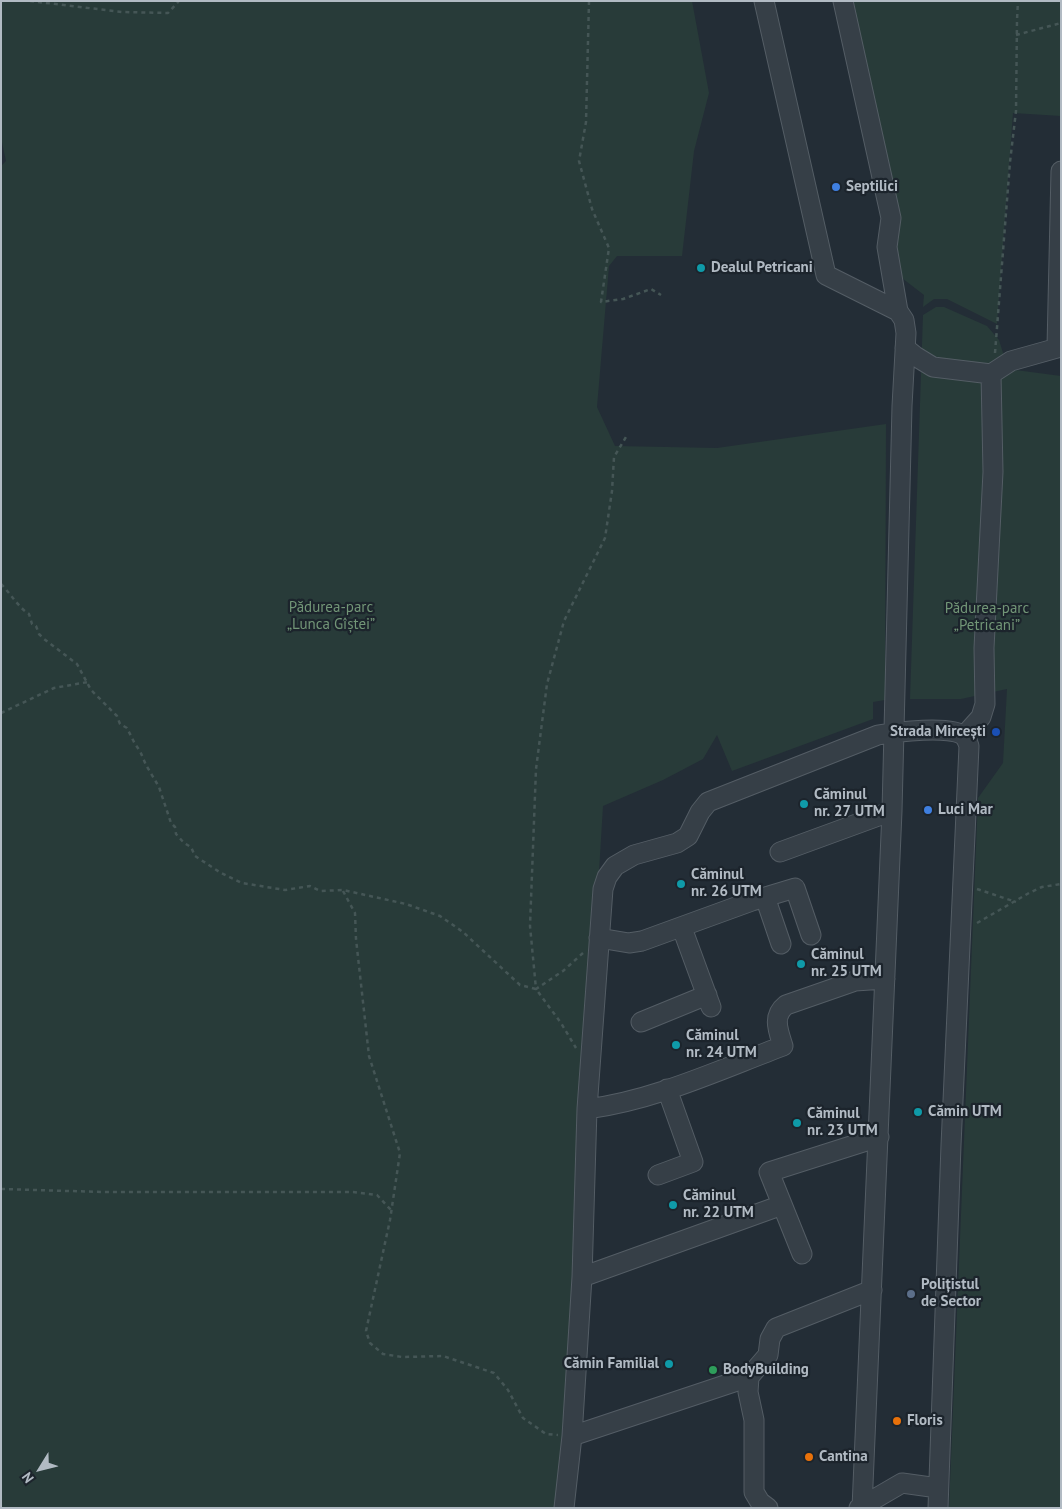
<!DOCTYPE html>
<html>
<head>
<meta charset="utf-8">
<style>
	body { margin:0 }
	#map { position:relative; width:1062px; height:1509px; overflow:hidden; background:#232d36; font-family:"PT Sans",sans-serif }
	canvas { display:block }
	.frame { position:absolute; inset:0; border:2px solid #b1bac3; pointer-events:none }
	.north { position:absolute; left:15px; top:1444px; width:50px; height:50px; -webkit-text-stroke:4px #1c242c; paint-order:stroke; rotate:234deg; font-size:14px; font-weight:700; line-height:20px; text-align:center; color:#b1bac3 }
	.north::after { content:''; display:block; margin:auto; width:18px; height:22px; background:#b1bac3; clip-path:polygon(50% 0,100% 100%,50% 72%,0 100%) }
</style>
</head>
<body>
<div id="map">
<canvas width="1062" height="1509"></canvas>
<div class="frame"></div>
<div class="north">N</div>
</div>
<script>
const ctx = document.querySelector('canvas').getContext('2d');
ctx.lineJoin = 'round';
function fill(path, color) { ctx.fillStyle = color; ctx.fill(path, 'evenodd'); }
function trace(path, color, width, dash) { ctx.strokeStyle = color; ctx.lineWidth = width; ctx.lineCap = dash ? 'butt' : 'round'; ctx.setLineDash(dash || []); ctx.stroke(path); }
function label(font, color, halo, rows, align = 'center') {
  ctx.font = font + ' "PT Sans",sans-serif'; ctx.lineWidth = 4.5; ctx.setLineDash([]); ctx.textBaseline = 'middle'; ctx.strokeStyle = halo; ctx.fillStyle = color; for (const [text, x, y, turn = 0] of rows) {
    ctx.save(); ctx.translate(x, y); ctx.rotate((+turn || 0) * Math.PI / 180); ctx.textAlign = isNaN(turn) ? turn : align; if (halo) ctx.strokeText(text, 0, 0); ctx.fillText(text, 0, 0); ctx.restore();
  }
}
fill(new Path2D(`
	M 1,1 L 692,1 L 709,93 L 694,151 L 682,256 L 617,256 L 609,266 L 597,407 L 615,446 L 717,448 L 886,424 L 885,700 L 873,702 L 873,719 L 732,771 L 717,735 L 703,759 L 663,780 L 603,806 L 566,1416 L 556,1508 L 1,1508 L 1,166 L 6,161 L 1,138 Z
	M 839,1 L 1061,1 L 1061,116 L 1013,113 L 997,324 L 947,299 L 934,299 L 923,307 L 924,295 L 898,275 Z
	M 936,307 L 944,307 L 987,326 L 999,340 L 1008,369 L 1061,376 L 1061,1508 L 949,1508 L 978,798 L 1003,763 L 1007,689 L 961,699 L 910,699 L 923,315 Z`), '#283b39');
const minor = new Path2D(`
	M 764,1 L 826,275 L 898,311
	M 843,1 L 891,218 L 887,247 L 898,311 L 904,320 L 906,333 L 902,406 L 892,811 L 862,1508
	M 1057,347 L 1061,171
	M 905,348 L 915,356 L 933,367 L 991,374 L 1011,361 L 1061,347
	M 964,736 L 981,717 L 985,704 L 984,648 L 993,472 L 991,374
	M 780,852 L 892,811
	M 765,897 L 781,944
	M 682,928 L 711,1007
	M 599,938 L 629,943 L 642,941 L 752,901 L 795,888 L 811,935
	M 641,1022 L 707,995
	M 587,1109 C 655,1100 719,1070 783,1046 C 778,1030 772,1016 786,1005 L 855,981 L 885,979
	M 658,1175 L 693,1162 L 667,1089
	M 802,1254 L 769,1172 L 879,1137
	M 582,1277 L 782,1205
	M 749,1377 L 748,1392 L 754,1420 L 754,1492 L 760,1502 L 768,1508
	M 572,1436 L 749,1377 L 768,1355 L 770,1339 L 776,1328 L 872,1290
	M 564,1508 L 572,1436 L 582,1277 L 587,1109 L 603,889 L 607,877 L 615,866 L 634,855 L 677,843 L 688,836 L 700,812 L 708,802 L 878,735 C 895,732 952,725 964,736 C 966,738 968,743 969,746 L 951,1145 L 938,1508
	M 859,1508 L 902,1483 L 938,1488`);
trace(minor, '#545d65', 21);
trace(new Path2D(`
	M 30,1 L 122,12 L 168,13 L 179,1
	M 589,1 L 586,122 L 579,161 L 592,209 L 609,248 L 601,302 L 623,299 L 651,289 L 661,295
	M 1016,35 L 1061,23
	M 995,353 L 1010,162 L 1016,111 L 1017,20 L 1018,1
	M 1,584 C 11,594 18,607 29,614 L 32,624 L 36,626 L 39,634 L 44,639 L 77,664 L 91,690 L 117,716 L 120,724 L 127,728 L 135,744 L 140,751 L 146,765 L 159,787 L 171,823 L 175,827 L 176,834 L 184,843 L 191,847 L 195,856 L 221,873 L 242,883 L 285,890 L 310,886 L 320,891 L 343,890 L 406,904 L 440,916 L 463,932 L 520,985 L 536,989 L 561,1023 L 576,1048
	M 1,713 L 54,688 L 88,682
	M 977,889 L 1016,902
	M 343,891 L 355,913 L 356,939 L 369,1056 L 400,1153 L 390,1220 L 366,1331 L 370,1343 L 383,1354 L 402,1357 L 443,1356 L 494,1373 L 508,1390 L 523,1418 L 546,1434 L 558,1435
	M 977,923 L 1029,893 L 1042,887 L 1061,884
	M 583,953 L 563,971 L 536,989 L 530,926 L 536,769 L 547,684 L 564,621 L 605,538 L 612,491 L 614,457 L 626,437
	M 1,1189 L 103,1192 L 353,1192 L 377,1195 L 391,1210`), '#455656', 2.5, [4, 4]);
trace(minor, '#363f47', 19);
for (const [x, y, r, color] of [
	[836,187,5,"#3f7fe0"],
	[701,268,5,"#0f9aa8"],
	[996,732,5,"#1a4fb4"],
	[804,804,5,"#0f9aa8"],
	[928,810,5,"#3f7fe0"],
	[681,884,5,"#0f9aa8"],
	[801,964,5,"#0f9aa8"],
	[676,1045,5,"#0f9aa8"],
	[918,1112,5,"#0f9aa8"],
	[797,1123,5,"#0f9aa8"],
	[673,1205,5,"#0f9aa8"],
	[911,1294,5,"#5c6f8a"],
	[669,1364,5,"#0f9aa8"],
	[713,1370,5,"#2e9e5b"],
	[897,1421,5,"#e8710a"],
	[809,1457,5,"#e8710a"]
]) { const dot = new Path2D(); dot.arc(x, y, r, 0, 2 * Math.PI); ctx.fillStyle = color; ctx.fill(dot); trace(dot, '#1c242c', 2); }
label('bold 15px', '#b1bac3', '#1c242c', [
	["Septilici",846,187],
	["Dealul Petricani",711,268],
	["Strada Mircești",986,732,"right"],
	["Căminul",814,795],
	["nr. 27 UTM",814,812],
	["Luci Mar",938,810],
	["Căminul",691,875],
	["nr. 26 UTM",691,892],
	["Căminul",811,955],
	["nr. 25 UTM",811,972],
	["Căminul",686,1036],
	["nr. 24 UTM",686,1053],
	["Cămin UTM",928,1112],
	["Căminul",807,1114],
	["nr. 23 UTM",807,1131],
	["Căminul",683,1196],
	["nr. 22 UTM",683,1213],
	["Polițistul",921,1285],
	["de Sector",921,1302],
	["Cămin Familial",659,1364,"right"],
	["BodyBuilding",723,1370],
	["Floris",907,1421],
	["Cantina",819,1457]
], 'left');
label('15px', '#729677', '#1c242c', [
	["Pădurea-parc",331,608],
	["„Lunca Gîștei”",331,625],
	["Pădurea-parc",987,609],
	["„Petricani”",987,626]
]);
</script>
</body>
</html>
